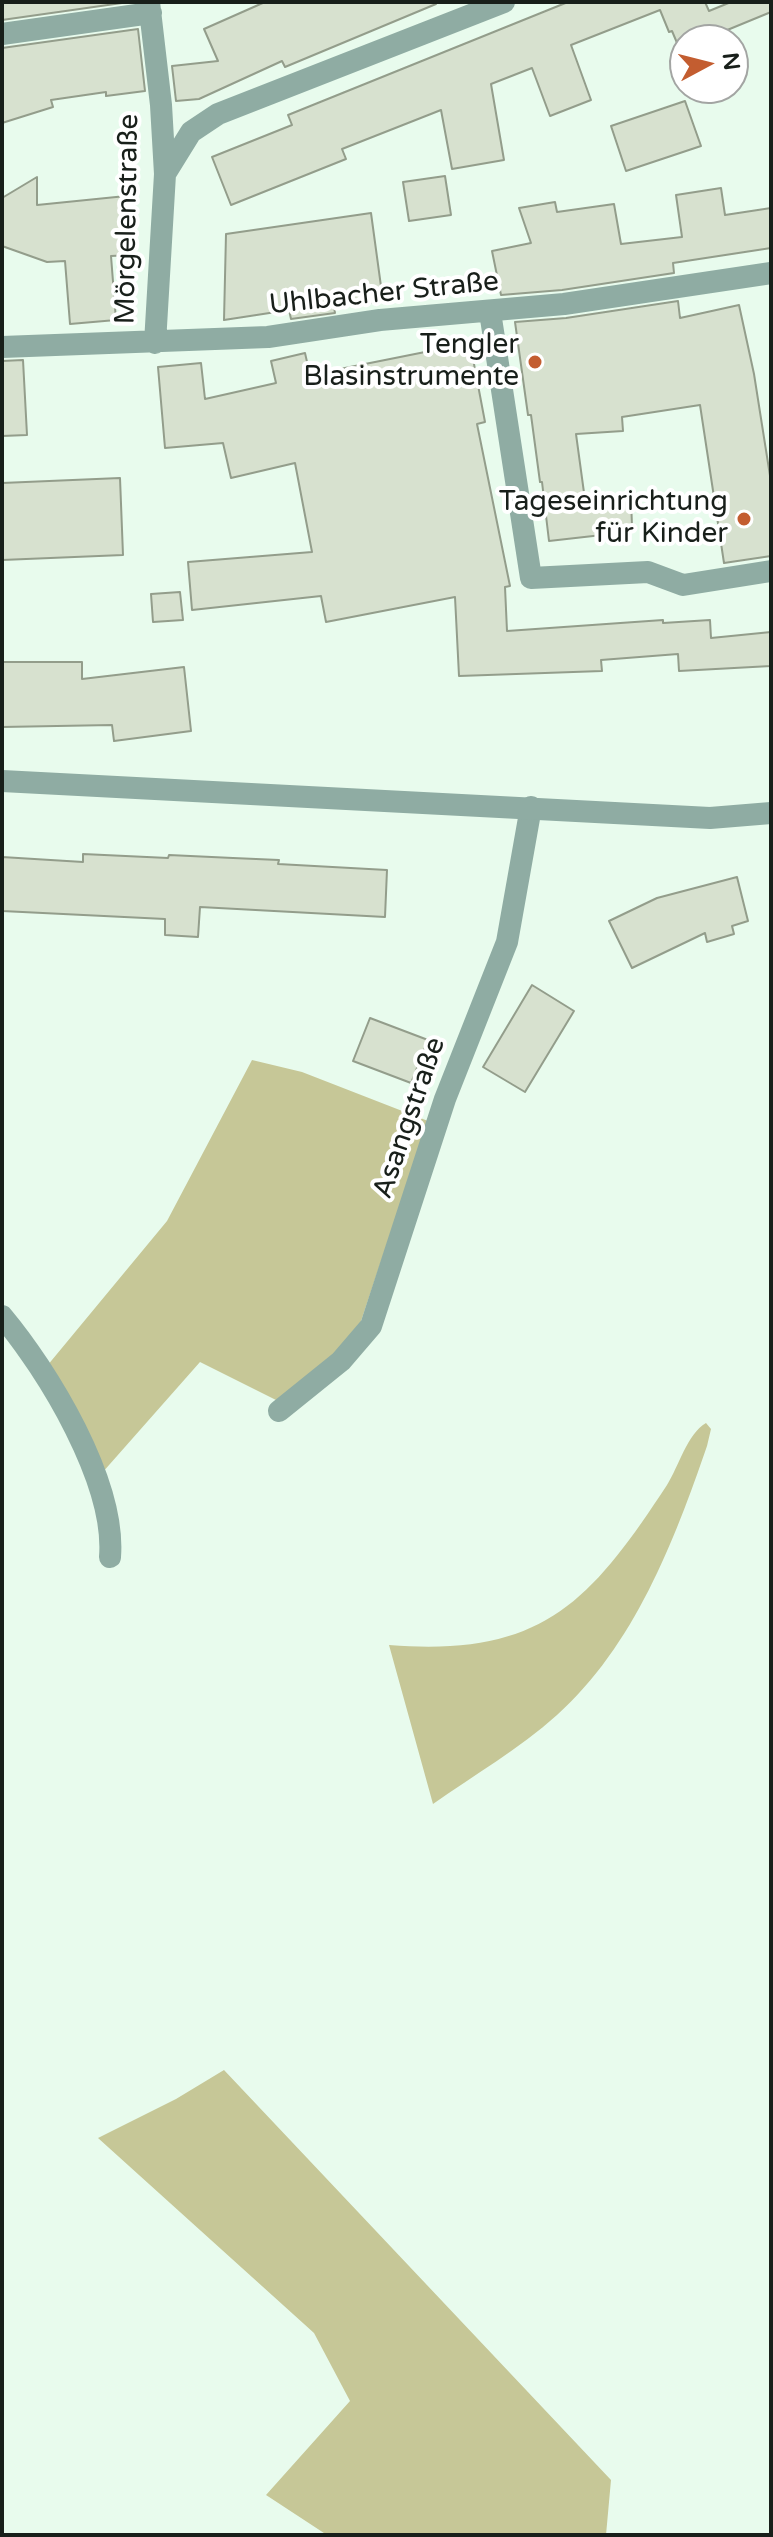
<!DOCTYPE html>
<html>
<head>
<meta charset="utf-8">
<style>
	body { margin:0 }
	#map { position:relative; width:773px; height:2537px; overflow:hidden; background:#e8fbed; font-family:"Varela Round",sans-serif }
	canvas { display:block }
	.frame { position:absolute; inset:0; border:4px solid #181f1a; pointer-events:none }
	.north { position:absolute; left:669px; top:24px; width:80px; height:80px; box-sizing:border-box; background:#fff; border:2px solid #a3a5a3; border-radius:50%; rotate:83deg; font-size:22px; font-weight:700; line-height:32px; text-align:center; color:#181f1a }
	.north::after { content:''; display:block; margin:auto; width:28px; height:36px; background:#c35d30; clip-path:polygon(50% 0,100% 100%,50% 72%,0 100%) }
</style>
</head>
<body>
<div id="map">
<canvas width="773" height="2537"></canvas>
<div class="frame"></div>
<div class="north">N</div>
</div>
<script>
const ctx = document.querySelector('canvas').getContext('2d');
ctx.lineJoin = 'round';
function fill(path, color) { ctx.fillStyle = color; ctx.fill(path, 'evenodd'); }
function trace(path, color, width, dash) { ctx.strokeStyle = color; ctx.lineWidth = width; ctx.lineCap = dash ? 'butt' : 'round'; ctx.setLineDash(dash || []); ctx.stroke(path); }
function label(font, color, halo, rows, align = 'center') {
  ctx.font = font + ' "Varela Round",sans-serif'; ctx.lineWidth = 8; ctx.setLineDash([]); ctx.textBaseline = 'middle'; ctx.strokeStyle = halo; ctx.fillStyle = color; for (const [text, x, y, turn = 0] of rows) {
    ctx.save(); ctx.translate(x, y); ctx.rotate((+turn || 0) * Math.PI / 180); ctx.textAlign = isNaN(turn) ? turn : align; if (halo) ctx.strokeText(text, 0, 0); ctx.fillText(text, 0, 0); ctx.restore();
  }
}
fill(new Path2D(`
	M 252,1060 L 302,1072 L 428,1121 L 357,1333 L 280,1402 L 200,1362 L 102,1473 L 47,1366 L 167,1221 Z
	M 706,1423 L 711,1429 L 707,1446 C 674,1542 634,1646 557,1715 C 519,1749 474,1775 433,1804 L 389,1645 C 541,1657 589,1604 667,1485 C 679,1466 687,1434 706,1423 Z
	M 224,2070 L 611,2480 L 606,2535 L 327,2535 L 266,2495 L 350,2401 L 314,2333 L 98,2138 L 176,2099 Z`), '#c6c797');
const building = new Path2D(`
	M 2,2 L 129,2 L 2,20 Z
	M 265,2 L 435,2 L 436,4 L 285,67 L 282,61 L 199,99 L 176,101 L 172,66 L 218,61 L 204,29 Z
	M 568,2 L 705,2 L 709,11 L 731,2 L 771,2 L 771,12 L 703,40 L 685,40 L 685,48 L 680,50 L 672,31 L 669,32 L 660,10 L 571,45 L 591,100 L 550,116 L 532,68 L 491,84 L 504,160 L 452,169 L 441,110 L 342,149 L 346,159 L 231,205 L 212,157 L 292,125 L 288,115 Z
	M 138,29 L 145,91 L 106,96 L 106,92 L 51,100 L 53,107 L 2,123 L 2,48 Z
	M 685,101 L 701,146 L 626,171 L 611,126 Z
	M 445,176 L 451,215 L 409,221 L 403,182 Z
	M 37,177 L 37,205 L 126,196 L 131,255 L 111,256 L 116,320 L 70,324 L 65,261 L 47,262 L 2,246 L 2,198 Z
	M 721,188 L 725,215 L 771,208 L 771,248 L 673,263 L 674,273 L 562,290 L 501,295 L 492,251 L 531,243 L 519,208 L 555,202 L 557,212 L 614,204 L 621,244 L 682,237 L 676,195 Z
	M 371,213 L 383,301 L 334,307 L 335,313 L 291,319 L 289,310 L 224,320 L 226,234 Z
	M 678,301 L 680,318 L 739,305 L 754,374 L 771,482 L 771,556 L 724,563 L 700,405 L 622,417 L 623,431 L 576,434 L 585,500 L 631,499 L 632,526 L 601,528 L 602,535 L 549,541 L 542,482 L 540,482 L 531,415 L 528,415 L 515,322 L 566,318 Z
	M 470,343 L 485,422 L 477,424 L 510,586 L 505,587 L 507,631 L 663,620 L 663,623 L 710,620 L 711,638 L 771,632 L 771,666 L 679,671 L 678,654 L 601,660 L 602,671 L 459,676 L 455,597 L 326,622 L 321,596 L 192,610 L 188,562 L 312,552 L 295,463 L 231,478 L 223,443 L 165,448 L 158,367 L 201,363 L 205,399 L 276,383 L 271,361 L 305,353 L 310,375 Z
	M 23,360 L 27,435 L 2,436 L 2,361 Z
	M 120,478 L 123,555 L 2,560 L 2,483 Z
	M 180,592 L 183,620 L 153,622 L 151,594 Z
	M 2,662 L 82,662 L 82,679 L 184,667 L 191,731 L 114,741 L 112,725 L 2,727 Z
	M 83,854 L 168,858 L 169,855 L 233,858 L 279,860 L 278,864 L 387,870 L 385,917 L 200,907 L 198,937 L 165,935 L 165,919 L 2,911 L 2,857 L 83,862 Z
	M 737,877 L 748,921 L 732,926 L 734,934 L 707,942 L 705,933 L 632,968 L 609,921 L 657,898 Z
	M 532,985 L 574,1011 L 525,1092 L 483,1067 Z
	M 370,1018 L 428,1040 L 411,1083 L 353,1061 Z`);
fill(building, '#d7e1cf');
trace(building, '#939d8b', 2);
trace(new Path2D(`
	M 149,2 L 161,105 L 165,174 L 155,343
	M 2,34 L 151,13
	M 165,174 L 191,132 L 218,114 L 504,2
	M 490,312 L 531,578 L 648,572 L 683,585 L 771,571
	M 2,347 L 268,337 L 380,320 L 564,304 L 771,273
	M 2,1316 C 48,1371 116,1482 110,1557
	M 279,1411 L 341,1361 L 371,1326 L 445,1099 L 507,942 L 531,807`), '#8faca3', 22);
trace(new Path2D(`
	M 2,781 L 710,818 L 771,813`), '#8faca3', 22);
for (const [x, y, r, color] of [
	[535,362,8,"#c35d30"],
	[744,519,8,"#c35d30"]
]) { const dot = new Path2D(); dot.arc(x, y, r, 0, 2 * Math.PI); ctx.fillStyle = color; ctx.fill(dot); trace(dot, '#fff', 3); }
label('28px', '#181f1a', '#fff', [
	["Mörgelenstraße",128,219,-89],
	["Uhlbacher Straße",384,294,-6],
	["Asangstraße",410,1118,-71]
]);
label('28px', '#181f1a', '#fff', [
	["Tengler",519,346],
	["Blasinstrumente",519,378],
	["Tageseinrichtung",728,503],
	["für Kinder",728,535]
], 'right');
</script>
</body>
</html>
